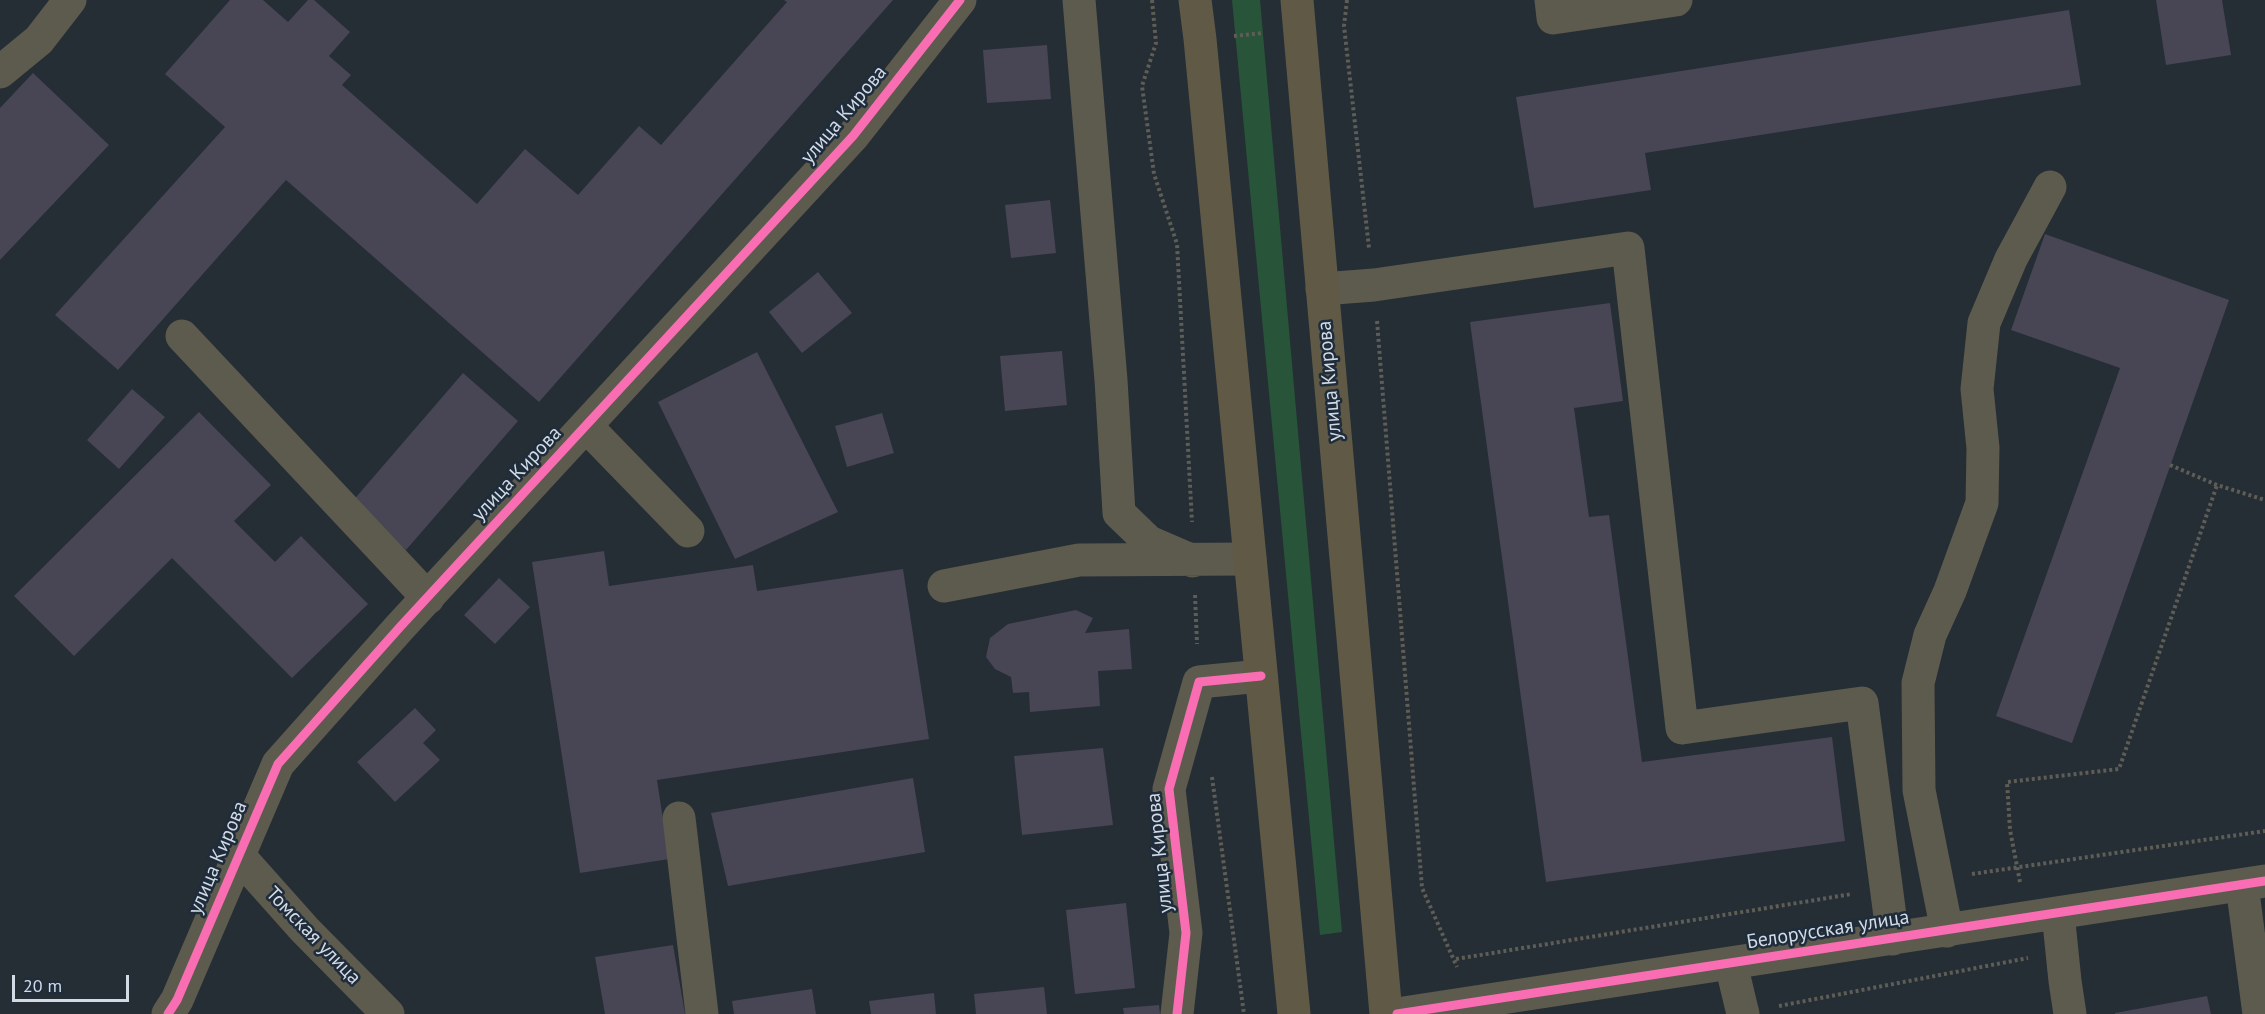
<!DOCTYPE html>
<html>
<head>
<meta charset="utf-8">
<style>
	body { margin:0 }
	#map { position:relative; width:2265px; height:1014px; overflow:hidden; background:#252d35; font-family:"PT Sans",sans-serif }
	canvas { display:block }
	.scale { position:absolute; left:12px; top:975px; width:117px; height:27px; box-sizing:border-box; border:3px solid #d2dbe5; border-top:0; padding-left:8px; font-size:18px; line-height:21px; white-space:nowrap; color:#d2dbe5; -webkit-text-stroke:4px #1f2c3b; paint-order:stroke }
</style>
</head>
<body>
<div id="map">
<canvas width="2265" height="1014"></canvas>
<div class="scale">20 m</div>
</div>
<script>
const ctx = document.querySelector('canvas').getContext('2d');
ctx.lineJoin = 'round';
function fill(path, color) { ctx.fillStyle = color; ctx.fill(path, 'evenodd'); }
function trace(path, color, width, dash) { ctx.strokeStyle = color; ctx.lineWidth = width; ctx.lineCap = dash ? 'butt' : 'round'; ctx.setLineDash(dash || []); ctx.stroke(path); }
function label(font, color, halo, rows, align = 'center') {
  ctx.font = font + ' "PT Sans",sans-serif'; ctx.lineWidth = 5; ctx.setLineDash([]); ctx.textBaseline = 'middle'; ctx.strokeStyle = halo; ctx.fillStyle = color; for (const [text, x, y, turn = 0] of rows) {
    ctx.save(); ctx.translate(x, y); ctx.rotate((+turn || 0) * Math.PI / 180); ctx.textAlign = isNaN(turn) ? turn : align; if (halo) ctx.strokeText(text, 0, 0); ctx.fillText(text, 0, 0); ctx.restore();
  }
}
fill(new Path2D(`
	M 1232,0 L 1260,0 L 1342,932 L 1320,935 Z`), '#285539');
fill(new Path2D(`
	M 230,0 L 263,0 L 288,22 L 308,0 L 314,0 L 350,32 L 329,56 L 351,75 L 342,85 L 477,204 L 525,149 L 578,195 L 639,126 L 661,145 L 787,2 L 784,0 L 893,0 L 539,402 L 286,180 L 118,370 L 55,315 L 225,127 L 165,74 Z
	M 2156,0 L 2222,0 L 2231,55 L 2166,65 Z
	M 2069,10 L 2081,85 L 1645,153 L 1651,190 L 1534,208 L 1516,97 Z
	M 1047,45 L 1051,99 L 987,103 L 983,50 Z
	M 33,73 L 109,145 L 0,260 L 0,108 Z
	M 1050,200 L 1056,253 L 1011,258 L 1005,205 Z
	M 2045,234 L 2229,300 L 2072,743 L 1996,716 L 2120,368 L 2011,330 Z
	M 818,272 L 852,313 L 802,353 L 769,312 Z
	M 1610,303 L 1623,401 L 1574,408 L 1589,517 L 1609,515 L 1642,762 L 1832,737 L 1845,841 L 1546,882 L 1470,322 Z
	M 1062,351 L 1067,405 L 1005,411 L 1000,356 Z
	M 757,352 L 838,512 L 735,559 L 658,402 Z
	M 463,373 L 518,421 L 406,550 L 351,503 Z
	M 132,389 L 165,417 L 119,469 L 87,440 Z
	M 199,412 L 271,485 L 234,521 L 275,562 L 301,536 L 368,604 L 292,678 L 172,558 L 74,656 L 14,596 Z
	M 882,413 L 894,453 L 847,467 L 835,426 Z
	M 604,551 L 609,586 L 753,565 L 757,591 L 903,569 L 929,739 L 657,780 L 669,859 L 580,873 L 532,562 Z
	M 499,578 L 530,607 L 495,644 L 464,615 Z
	M 1076,610 L 1093,618 L 1085,633 L 1129,629 L 1132,669 L 1098,671 L 1100,706 L 1030,712 L 1029,692 L 1013,693 L 1011,677 L 995,669 L 986,657 L 990,638 L 1008,624 Z
	M 415,708 L 436,730 L 423,743 L 440,760 L 395,802 L 357,762 Z
	M 1103,748 L 1113,825 L 1022,835 L 1014,756 Z
	M 913,778 L 925,852 L 728,886 L 711,813 Z
	M 1126,903 L 1135,988 L 1075,994 L 1066,910 Z
	M 673,945 L 685,1014 L 605,1014 L 595,957 Z
	M 1044,987 L 1047,1014 L 976,1014 L 974,994 Z
	M 812,989 L 816,1014 L 734,1014 L 732,1001 Z
	M 934,993 L 936,1014 L 871,1014 L 869,1001 Z
	M 2207,996 L 2211,1014 L 2115,1014 L 2115,1013 Z
	M 1159,1005 L 1160,1014 L 1124,1014 L 1123,1008 Z`), '#484555');
trace(new Path2D(`
	M 1152,0 L 1156,43 L 1142,86 L 1154,174 L 1177,244 L 1192,522
	M 1347,0 L 1344,26 L 1369,248
	M 1234,36 L 1263,33
	M 1377,321 L 1422,888 L 1457,967
	M 2170,465 L 2217,485 L 2265,500
	M 1195,595 L 1197,644
	M 1212,777 L 1244,1014
	M 1972,874 L 2265,831
	M 2020,882 L 2010,830 L 2007,782 L 2119,769 L 2217,485
	M 1456,959 L 1852,894
	M 1779,1006 L 2028,958`), '#5e5d56', 4, [3, 3]);
trace(new Path2D(`
	M 1079,0 L 1111,380 L 1119,513 L 1149,542 L 1193,561
	M 1551,0 L 1553,18 L 1676,0
	M 0,72 L 39,40 L 70,0
	M 1322,289 L 1374,285 L 1628,248 L 1682,728 L 1862,703 L 1893,939
	M 182,336 L 428,598
	M 586,426 L 688,531
	M 944,586 L 1079,560 L 1250,559
	M 679,818 L 702,1014
	M 239,856 L 305,930 L 388,1014
	M 2242,885 L 2259,1014
	M 2058,913 L 2065,981 L 2070,1014
	M 1947,931 L 1919,790 L 1918,683 L 1930,635 L 1950,591 L 1982,503 L 1983,448 L 1977,389 L 1984,323 L 2011,259 L 2050,187
	M 1731,964 L 1743,1014
	M 168,1014 L 177,1000 L 278,764 L 400,627 L 853,136 L 960,0
	M 1177,1014 L 1186,933 L 1169,789 L 1199,682 L 1261,676
	M 1397,1014 L 2265,881`), '#5d5a4e', 33);
trace(new Path2D(`
	M 1195,0 L 1200,39 L 1294,1014
	M 1297,0 L 1386,1014`), '#605945', 33);
trace(new Path2D(`
	M 168,1014 L 177,1000 L 278,764 L 400,627 L 853,136 L 960,0
	M 1177,1014 L 1186,933 L 1169,789 L 1199,682 L 1261,676
	M 1397,1014 L 2265,881`), '#f96db3', 9);
label('20px', '#d2dbe5', '#1f2c3b', [
	["улица Кирова",844,115,-50],
	["улица Кирова",1330,381,-95],
	["улица Кирова",517,474,-47],
	["улица Кирова",1160,853,-96],
	["улица Кирова",218,858,-67],
	["Белорусская улица",1828,930,-9],
	["Томская улица",313,936,46]
]);
</script>
</body>
</html>
